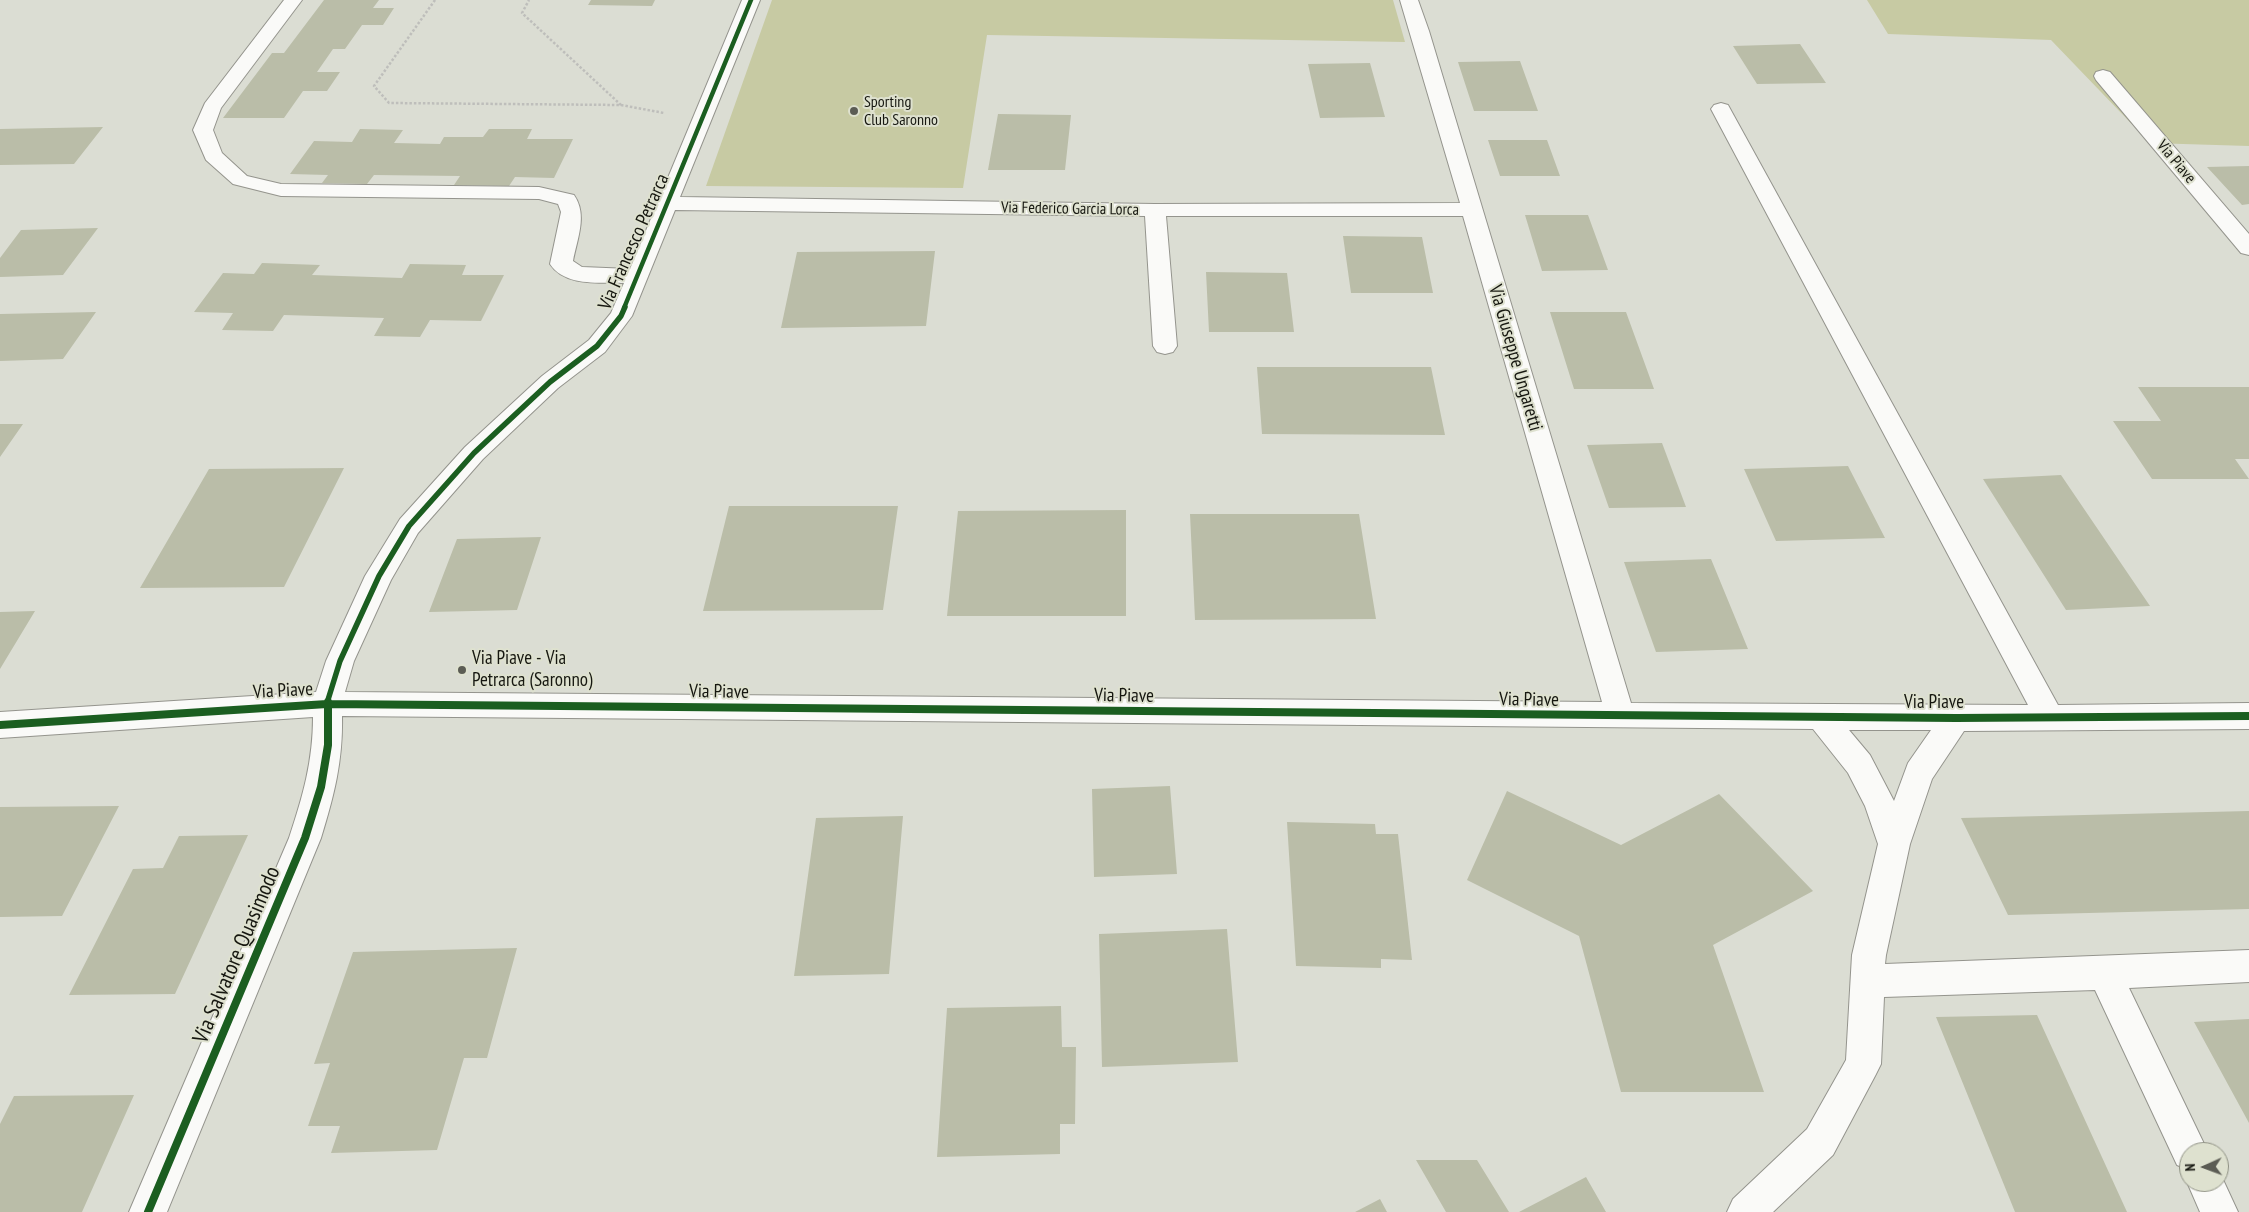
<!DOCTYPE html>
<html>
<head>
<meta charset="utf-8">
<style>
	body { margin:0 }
	#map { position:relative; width:2249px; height:1212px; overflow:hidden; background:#dbddd3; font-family:"PT Sans Narrow",sans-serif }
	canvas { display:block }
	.north { position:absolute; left:2179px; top:1142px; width:50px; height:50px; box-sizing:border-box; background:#dee1cf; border:1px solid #8e9083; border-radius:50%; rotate:268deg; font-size:14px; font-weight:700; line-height:20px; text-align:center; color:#161710 }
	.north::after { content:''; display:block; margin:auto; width:18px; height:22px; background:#5b5c54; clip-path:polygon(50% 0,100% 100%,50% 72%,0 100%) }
</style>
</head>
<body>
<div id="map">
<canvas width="2249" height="1212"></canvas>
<div class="north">N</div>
</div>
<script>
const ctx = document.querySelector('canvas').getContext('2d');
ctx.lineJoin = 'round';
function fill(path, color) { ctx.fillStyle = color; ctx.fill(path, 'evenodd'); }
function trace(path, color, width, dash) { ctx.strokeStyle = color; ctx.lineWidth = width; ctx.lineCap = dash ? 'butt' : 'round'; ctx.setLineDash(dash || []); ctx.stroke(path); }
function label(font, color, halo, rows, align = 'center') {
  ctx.font = font + ' "PT Sans Narrow",sans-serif'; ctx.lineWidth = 4; ctx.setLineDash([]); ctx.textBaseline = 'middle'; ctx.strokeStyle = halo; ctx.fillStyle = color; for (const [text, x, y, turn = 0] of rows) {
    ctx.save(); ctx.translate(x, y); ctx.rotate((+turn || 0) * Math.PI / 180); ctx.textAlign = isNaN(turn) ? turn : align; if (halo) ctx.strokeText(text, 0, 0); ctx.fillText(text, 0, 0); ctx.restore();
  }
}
fill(new Path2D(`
	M 772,0 L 1393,0 L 1405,42 L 987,35 L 963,188 L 706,186 Z
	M 1867,0 L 2249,0 L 2249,146 L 2150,143 L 2051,40 L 1888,34 Z`), '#c7caa3');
fill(new Path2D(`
	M 324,0 L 379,0 L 373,8 L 394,8 L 383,25 L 362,25 L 345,49 L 333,49 L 317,72 L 340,72 L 327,91 L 303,91 L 284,118 L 223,118 L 272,53 L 284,53 Z
	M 591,0 L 655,0 L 652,6 L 588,5 Z
	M 1800,44 L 1826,83 L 1757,84 L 1733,46 Z
	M 1520,61 L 1538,111 L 1474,111 L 1458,62 Z
	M 1370,63 L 1385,117 L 1320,118 L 1308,64 Z
	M 998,114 L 1071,115 L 1065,170 L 988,170 Z
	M 103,127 L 74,164 L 0,165 L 0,129 Z
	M 360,129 L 403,130 L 394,143 L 440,144 L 444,137 L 483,137 L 489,129 L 532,129 L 527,139 L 573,139 L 554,178 L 515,177 L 509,186 L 454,185 L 460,176 L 374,175 L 367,184 L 322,183 L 328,175 L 290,174 L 314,141 L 352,142 Z
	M 1488,140 L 1547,140 L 1560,176 L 1500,176 Z
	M 2249,166 L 2249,204 L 2242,205 L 2207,167 Z
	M 1525,215 L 1588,215 L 1608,270 L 1542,271 Z
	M 98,228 L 63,275 L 0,277 L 0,258 L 21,230 Z
	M 1343,236 L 1422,237 L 1433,293 L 1351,293 Z
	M 935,251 L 926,326 L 781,328 L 797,252 Z
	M 262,263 L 320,265 L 312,275 L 402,278 L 410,264 L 466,265 L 462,275 L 504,275 L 481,321 L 430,320 L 420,337 L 374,336 L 384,318 L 284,315 L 273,331 L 222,330 L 233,313 L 194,312 L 223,273 L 254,274 Z
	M 1206,272 L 1287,273 L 1294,332 L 1209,332 Z
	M 96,312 L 63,359 L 0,361 L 0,314 Z
	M 1550,312 L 1626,312 L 1654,389 L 1574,389 Z
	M 1257,367 L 1431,367 L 1445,435 L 1262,434 Z
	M 2138,387 L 2249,387 L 2249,459 L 2235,459 L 2249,479 L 2152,479 L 2113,421 L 2161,421 Z
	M 0,424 L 23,424 L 0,457 Z
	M 1662,443 L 1686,507 L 1609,508 L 1587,445 Z
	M 1848,466 L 1885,538 L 1776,541 L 1744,469 Z
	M 344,468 L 284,587 L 140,588 L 209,469 Z
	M 2061,475 L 2150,606 L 2066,610 L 1983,479 Z
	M 729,506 L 898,506 L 883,610 L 703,611 Z
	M 1126,510 L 1126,616 L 947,616 L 958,511 Z
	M 1190,514 L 1359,514 L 1376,619 L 1195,620 Z
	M 541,537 L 517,610 L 429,612 L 457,539 Z
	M 1711,559 L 1748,649 L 1656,652 L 1624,562 Z
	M 35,611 L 0,669 L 0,612 Z
	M 1170,786 L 1177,874 L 1094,877 L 1092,789 Z
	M 1507,791 L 1621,845 L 1719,794 L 1813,891 L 1713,945 L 1764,1092 L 1621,1092 L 1579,936 L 1467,880 Z
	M 119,806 L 62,916 L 0,917 L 0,807 Z
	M 2249,811 L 2249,909 L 2008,915 L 1961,818 Z
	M 903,816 L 889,974 L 794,976 L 816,818 Z
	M 1287,822 L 1375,824 L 1376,834 L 1398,834 L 1412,960 L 1381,959 L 1381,968 L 1296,966 Z
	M 248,835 L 175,994 L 69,995 L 133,869 L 163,868 L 179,836 Z
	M 1227,929 L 1238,1062 L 1102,1067 L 1099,934 Z
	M 517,948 L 487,1058 L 464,1058 L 437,1150 L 331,1153 L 340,1126 L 308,1126 L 330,1063 L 314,1064 L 353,952 Z
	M 1061,1006 L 1062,1047 L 1076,1047 L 1075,1124 L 1060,1124 L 1060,1154 L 937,1157 L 947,1008 Z
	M 2037,1015 L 2127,1212 L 2015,1212 L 1936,1017 Z
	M 2249,1019 L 2249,1123 L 2194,1022 Z
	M 134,1095 L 82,1212 L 0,1212 L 0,1124 L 14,1096 Z
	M 1416,1160 L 1477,1160 L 1509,1212 L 1446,1212 Z
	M 1586,1177 L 1606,1212 L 1519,1212 Z
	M 1380,1199 L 1387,1212 L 1355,1212 Z`), '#babda8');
const minor = new Path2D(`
	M 284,0 L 302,0 L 221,108 L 213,130 L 222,153 L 247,176 L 281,184 L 539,187 L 574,195 C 588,215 577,239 573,261 L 582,267 L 630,269 L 742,0 L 760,0 L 680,197 L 1155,204 L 1460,203 L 1400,0 L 1418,0 L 1429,31 L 1631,703 L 2028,705 L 1711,109 L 1714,105 L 1721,103 L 1728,105 L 2058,705 L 2249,703 L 2249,729 L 1964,731 L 1932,779 L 1910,844 L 1886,955 L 1885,964 L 2249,950 L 2249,982 L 2129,988 L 2208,1152 L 2189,1152 L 2189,1170 L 2177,1165 L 2095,990 L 1884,997 L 1881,1064 L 1875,1076 L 1833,1155 L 1773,1212 L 1727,1212 L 1733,1199 L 1807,1129 L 1846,1060 L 1852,955 L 1878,844 L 1865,806 L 1848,773 L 1813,729 L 342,716 C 343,761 334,796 321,838 L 167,1212 L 129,1212 L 289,838 C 303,796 313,761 313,717 L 0,738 L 0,712 L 316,692 L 326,661 L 365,576 L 400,519 L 465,447 L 542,376 L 589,340 L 611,313 L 624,283 C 600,282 565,287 550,264 L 561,212 L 558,204 L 539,199 L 281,196 L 233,184 L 206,160 L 193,130 L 205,103 ZM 675,210 L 1145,216 L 1153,346 L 1157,352 L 1165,354 L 1173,352 L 1177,346 L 1166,216 L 1463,216 L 1602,702 L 345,692 L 354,661 L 391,580 L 418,533 L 483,459 L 558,388 L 605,352 L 632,316 ZM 1849,730 L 1931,730 L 1908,763 L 1894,801 L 1870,755 Z
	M 2103,70 L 2110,72 L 2249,234 L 2249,255 L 2241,253 L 2096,80 L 2094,76 L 2096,72 Z
	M 2219,1171 L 2238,1212 L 2200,1212 L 2187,1182 L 2189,1176 L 2189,1182 L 2219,1182 Z`);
trace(minor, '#94948d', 2);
trace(new Path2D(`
	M 435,0 L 374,86 L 389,103 L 621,105 L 522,13 L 529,0
	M 621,105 L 664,113`), '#bebebb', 2.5, [2.5, 2]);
fill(minor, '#fafaf8');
trace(new Path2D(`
	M 624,308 L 751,0`), '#1b5e20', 4.5);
trace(new Path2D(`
	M 327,703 L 340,661 L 379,576 L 409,526 L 474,453 L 550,382 L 597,346 L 621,316 L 625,307`), '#1b5e20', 5.5);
trace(new Path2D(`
	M 0,725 L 327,704 L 1956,718 L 2249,716
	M 148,1212 L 305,838 L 321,787 L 328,745 L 328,702`), '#1b5e20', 8);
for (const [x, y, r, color] of [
	[854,111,5,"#5b5c54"],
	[462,670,5,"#5b5c54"]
]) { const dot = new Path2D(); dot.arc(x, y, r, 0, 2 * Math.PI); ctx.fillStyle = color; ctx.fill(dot); trace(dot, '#dee1cf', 2); }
label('16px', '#161710', '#dee1cf', [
	["Sporting",864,102],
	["Club Saronno",864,120]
], 'left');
label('16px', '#161710', '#dee1cf', [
	["Via Piave",2176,162,50],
	["Via Federico Garcia Lorca",1070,209,1]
]);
label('19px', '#161710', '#dee1cf', [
	["Via Francesco Petrarca",634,242,-66],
	["Via Giuseppe Ungaretti",1515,358,74],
	["Via Piave",283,691,-3],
	["Via Piave",719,692,1],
	["Via Piave",1124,696,1],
	["Via Piave",1529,700,1],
	["Via Piave",1934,703]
]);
label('19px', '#161710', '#dee1cf', [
	["Via Piave - Via",472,659],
	["Petrarca (Saronno)",472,681]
], 'left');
label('22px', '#161710', '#dee1cf', [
	["Via Salvatore Quasimodo",237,955,-67]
]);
</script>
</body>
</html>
